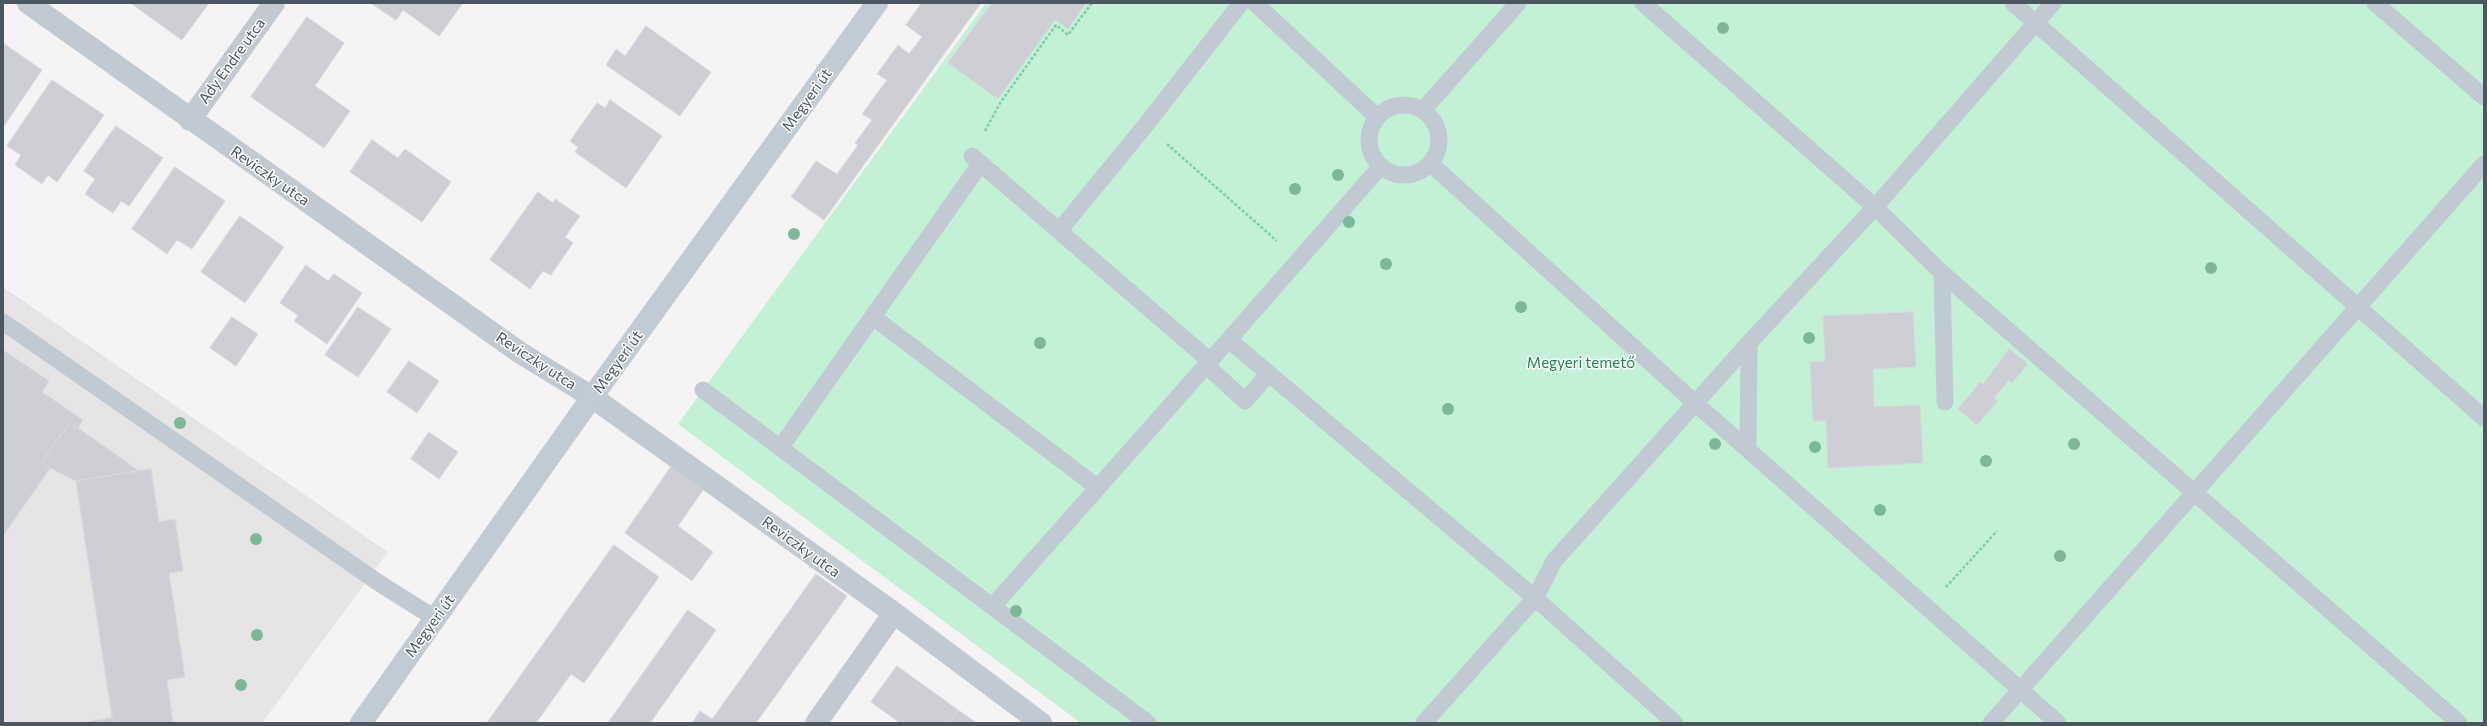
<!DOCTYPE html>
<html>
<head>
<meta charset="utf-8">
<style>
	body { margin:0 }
	#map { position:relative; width:2487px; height:726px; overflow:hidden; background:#f5f3f3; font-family:Commissioner,sans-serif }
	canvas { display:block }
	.frame { position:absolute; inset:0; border:4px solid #4a5661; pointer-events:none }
</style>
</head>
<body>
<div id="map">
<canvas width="2487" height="726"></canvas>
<div class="frame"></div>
</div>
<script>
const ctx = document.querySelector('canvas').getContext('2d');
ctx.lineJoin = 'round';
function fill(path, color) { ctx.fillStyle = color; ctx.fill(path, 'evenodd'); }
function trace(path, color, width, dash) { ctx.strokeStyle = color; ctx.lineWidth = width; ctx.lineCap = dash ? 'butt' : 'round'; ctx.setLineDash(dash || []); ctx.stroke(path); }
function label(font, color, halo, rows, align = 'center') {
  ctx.font = font + ' Commissioner,sans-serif'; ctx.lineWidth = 3; ctx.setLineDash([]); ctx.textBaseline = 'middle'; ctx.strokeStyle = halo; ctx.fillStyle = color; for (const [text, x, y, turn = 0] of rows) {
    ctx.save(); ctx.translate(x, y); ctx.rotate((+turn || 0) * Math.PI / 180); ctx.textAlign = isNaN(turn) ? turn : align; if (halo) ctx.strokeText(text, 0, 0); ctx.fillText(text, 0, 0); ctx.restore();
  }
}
fill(new Path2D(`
	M 3,287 L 388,552 L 262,723 L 3,723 Z`), '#e6e4e5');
fill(new Path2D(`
	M 986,3 L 2484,3 L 2484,723 L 1081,723 L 678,424 Z`), '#c3f1d5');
const building = new Path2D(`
	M 131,3 L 209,3 L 182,40 Z
	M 371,3 L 463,3 L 439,36 L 403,10 L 396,20 Z
	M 922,3 L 981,3 L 824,220 L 791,197 L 816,161 L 837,174 L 858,145 L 855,143 L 872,120 L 862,114 L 887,80 L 877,74 L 898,45 L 909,54 L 922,37 L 906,25 Z
	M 992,3 L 1086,3 L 1068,29 L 1055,20 L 998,99 L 948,63 Z
	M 307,17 L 344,43 L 315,86 L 350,111 L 324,148 L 251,97 Z
	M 646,26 L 711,72 L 680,116 L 606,65 L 616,49 L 625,56 Z
	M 3,43 L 42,70 L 4,126 L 3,125 Z
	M 52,80 L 104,115 L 57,182 L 48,175 L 42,184 L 15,165 L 21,155 L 7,146 Z
	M 610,100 L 662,136 L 626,188 L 575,152 L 578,147 L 570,141 L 597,103 L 605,108 Z
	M 116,126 L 163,158 L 129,206 L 121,201 L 113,213 L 85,194 L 95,179 L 84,171 Z
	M 372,140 L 398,158 L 405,149 L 451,182 L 422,222 L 350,172 Z
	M 175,167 L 225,201 L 192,249 L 177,240 L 167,254 L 132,229 Z
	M 538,192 L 553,203 L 555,199 L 580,216 L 565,237 L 573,243 L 551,275 L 543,271 L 530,289 L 490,260 Z
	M 240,216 L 284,247 L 245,303 L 201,272 Z
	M 306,265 L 328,281 L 334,274 L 362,293 L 327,344 L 294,321 L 298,315 L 280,303 Z
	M 358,307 L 391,329 L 358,377 L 325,355 Z
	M 1913,312 L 1916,367 L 1873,369 L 1874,407 L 1920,405 L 1923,463 L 1828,468 L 1826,421 L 1813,421 L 1810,362 L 1825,361 L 1823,316 Z
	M 232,317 L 258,334 L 236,366 L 210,348 Z
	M 2009,349 L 2028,364 L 2012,383 L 2009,380 L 1994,398 L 1998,401 L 1977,425 L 1958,409 L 1980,382 L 1983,384 Z
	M 3,350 L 49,381 L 42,392 L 83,420 L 78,428 L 70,423 L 42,462 L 50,468 L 3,536 Z
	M 409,361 L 439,381 L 417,413 L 387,392 Z
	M 70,423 L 78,428 L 139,471 L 76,481 L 50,468 L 42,462 Z
	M 429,432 L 458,452 L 439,479 L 411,459 Z
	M 671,467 L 703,490 L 678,526 L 713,552 L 692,581 L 625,533 Z
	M 151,469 L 159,522 L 175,519 L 183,571 L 169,573 L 185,677 L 167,680 L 173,723 L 113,723 L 76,481 Z
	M 614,545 L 659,577 L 584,683 L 571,674 L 536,723 L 487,723 Z
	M 816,574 L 847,596 L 756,723 L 692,723 L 700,711 L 712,719 Z
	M 688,610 L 716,630 L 650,723 L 608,723 Z
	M 897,666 L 958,710 L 949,723 L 900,723 L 871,702 Z
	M 958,710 L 977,723 L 949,723 Z
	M 112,718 L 113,723 L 79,723 Z`);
fill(building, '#cdcfd5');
trace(building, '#d7d9de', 1);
trace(new Path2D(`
	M 985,131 L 1000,103 L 1056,25 L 1068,35 L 1092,3
	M 1167,144 L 1277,241
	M 1946,587 L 1997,531`), '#7ad0a6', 2.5, [3, 2]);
trace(new Path2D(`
	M 1255,3 L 1377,117
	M 1643,3 L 1875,207 L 1942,273 L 2459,723
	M 2013,3 L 2484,418
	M 2375,3 L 2484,97
	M1369 140a35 35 0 1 1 70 0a35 35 0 1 1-70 0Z
	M 1423,110 L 1518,3
	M 972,156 L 1210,361 L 993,606
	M 1430,163 L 1695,403 L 2058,723
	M 1059,231 L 1145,126 L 1241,3
	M 1942,273 L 1945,402
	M 873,317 L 1097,487
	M 3,322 L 376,581 L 436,619
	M 1229,340 L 1535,598 L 1675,723
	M 1210,361 L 1381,166
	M 1207,366 L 1245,401 L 1268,374
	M 703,390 L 1148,723
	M 780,448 L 981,163
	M 1748,449 L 1749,343
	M 1424,723 L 1535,598 L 1554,561 L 1749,343 L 1875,207 L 2053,3
	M 1991,723 L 2484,164`), '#c1cad2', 17);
trace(new Path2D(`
	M 28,3 L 519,352 L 592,397 L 894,613 L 1041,723
	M 190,120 L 274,3
	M 816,723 L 894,613`), '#c1cad2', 22);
trace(new Path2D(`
	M 361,723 L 592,397 L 877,3`), '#c1cbd6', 22);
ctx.fillStyle = '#7bb799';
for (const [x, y] of [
	[1723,28],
	[1338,175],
	[1295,189],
	[1349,222],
	[794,234],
	[1386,264],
	[2211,268],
	[1521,307],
	[1809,338],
	[1040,343],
	[1448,409],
	[180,423],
	[1715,444],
	[2074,444],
	[1815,447],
	[1986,461],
	[1880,510],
	[256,539],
	[2060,556],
	[1016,611],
	[257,635],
	[241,685]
]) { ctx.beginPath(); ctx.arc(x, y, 6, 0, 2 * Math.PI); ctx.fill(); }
label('15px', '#4a5661', '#fff', [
	["Ady Endre utca",232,61,-54],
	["Megyeri út",807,100,-54],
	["Reviczky utca",270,176,35],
	["Reviczky utca",536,361,33],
	["Megyeri út",618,362,-54],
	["Reviczky utca",801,547,36],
	["Megyeri út",430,626,-54]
]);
label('15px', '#17864f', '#fff', [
	["Megyeri temető",1581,363]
]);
</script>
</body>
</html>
